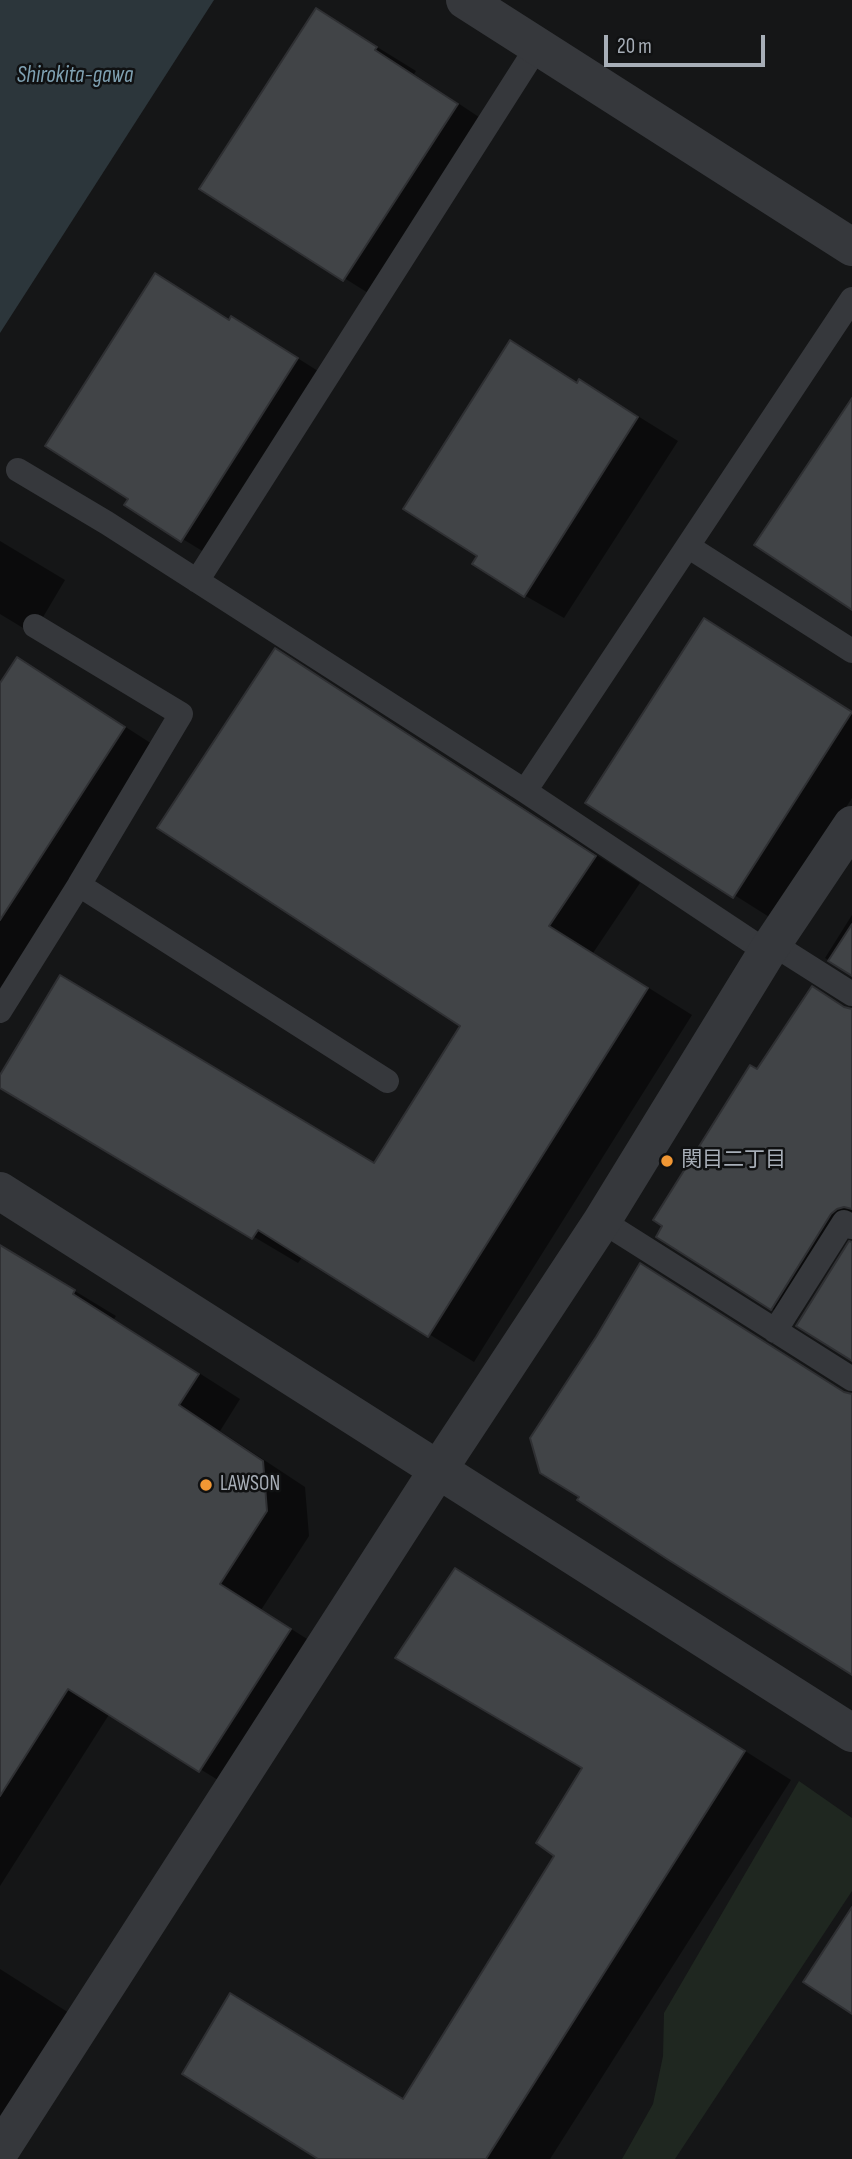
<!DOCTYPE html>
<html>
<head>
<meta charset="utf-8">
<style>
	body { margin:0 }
	#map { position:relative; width:852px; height:2159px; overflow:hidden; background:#151617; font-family:"Sofia Sans Condensed",sans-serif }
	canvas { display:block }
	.scale { position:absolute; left:604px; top:35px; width:161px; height:32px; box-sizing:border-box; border:4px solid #a7aeb7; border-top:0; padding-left:9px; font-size:21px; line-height:24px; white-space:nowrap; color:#a7aeb7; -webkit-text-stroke:5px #101112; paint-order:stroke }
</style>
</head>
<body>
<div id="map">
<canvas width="852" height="2159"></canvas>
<div class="scale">20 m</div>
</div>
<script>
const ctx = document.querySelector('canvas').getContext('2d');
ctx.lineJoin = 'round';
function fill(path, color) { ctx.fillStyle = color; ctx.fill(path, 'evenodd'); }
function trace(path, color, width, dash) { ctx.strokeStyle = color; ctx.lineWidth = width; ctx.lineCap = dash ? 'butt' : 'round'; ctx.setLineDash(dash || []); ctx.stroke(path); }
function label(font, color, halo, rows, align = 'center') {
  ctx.font = font + ' "Sofia Sans Condensed","Noto Sans JP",sans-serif'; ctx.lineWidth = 5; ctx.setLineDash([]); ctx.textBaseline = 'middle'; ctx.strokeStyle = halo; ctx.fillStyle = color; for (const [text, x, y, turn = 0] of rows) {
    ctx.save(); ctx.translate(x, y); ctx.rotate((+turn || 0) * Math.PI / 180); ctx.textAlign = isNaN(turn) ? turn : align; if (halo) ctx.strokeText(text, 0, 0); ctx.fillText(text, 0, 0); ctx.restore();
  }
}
fill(new Path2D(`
	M 799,1781 L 852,1818 L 852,1891 L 675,2159 L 622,2159 L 653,2104 L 663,2056 L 664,2013 Z`), '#1f2720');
fill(new Path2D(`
	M 0,0 L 214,0 L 0,333 Z`), '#2c363b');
fill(new Path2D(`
	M 317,10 L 416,71 L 414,74 L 497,129 L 384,303 L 201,188 Z
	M 156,275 L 231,320 L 272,342 L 337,383 L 222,563 L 127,505 L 131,499 Z
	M 511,342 L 578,383 L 580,381 L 620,405 L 678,441 L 564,618 L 524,595 L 479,556 Z
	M 0,541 L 65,580 L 33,634 L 0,614 Z
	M 704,620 L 852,712 L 852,798 L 774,920 L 587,802 Z
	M 275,650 L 320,676 L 640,883 L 593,953 L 692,1015 L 474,1362 L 303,1256 L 298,1263 L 0,1086 L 0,1078 L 375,1164 L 462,1025 Z
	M 17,660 L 59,684 L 166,753 L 0,1005 L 0,686 Z
	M 852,915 L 852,974 L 825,958 Z
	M 848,1009 L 852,1011 L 852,1231 L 795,1322 L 772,1309 L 758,1072 Z
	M 0,1277 L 55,1279 L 116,1316 L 114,1319 L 240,1399 L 220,1431 L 305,1487 L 309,1536 L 261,1610 L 331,1654 L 242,1795 L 110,1713 L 0,1886 Z
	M 456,1571 L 503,1598 L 791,1780 L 550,2159 L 321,2159 L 404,2100 L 557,1856 L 584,1767 Z
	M 0,1969 L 88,2025 L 0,2145 Z`), '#0007');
const building = new Path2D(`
	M 316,8 L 377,47 L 375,50 L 458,104 L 343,281 L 199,189 Z
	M 155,273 L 229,320 L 231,316 L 298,358 L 181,542 L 124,505 L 128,499 L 45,446 Z
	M 510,340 L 577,383 L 579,379 L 638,417 L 524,597 L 472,564 L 477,556 L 403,509 Z
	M 852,398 L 852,610 L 754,545 Z
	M 704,618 L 852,712 L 733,898 L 585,803 Z
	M 275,648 L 596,856 L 549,926 L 648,988 L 428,1337 L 258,1230 L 252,1239 L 0,1088 L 0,1075 L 60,975 L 374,1163 L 460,1026 L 157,828 Z
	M 17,657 L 125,727 L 0,920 L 0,683 Z
	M 852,924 L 852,976 L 828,961 Z
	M 812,986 L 844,1007 L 852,1009 L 852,1209 L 844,1207 L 837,1209 L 831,1214 L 771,1310 L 656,1237 L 662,1226 L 653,1220 L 750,1065 L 757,1069 Z
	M 849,1241 L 852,1242 L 852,1361 L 796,1326 Z
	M 0,1245 L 75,1290 L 73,1294 L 199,1374 L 179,1405 L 263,1461 L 267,1511 L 220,1584 L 291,1629 L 199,1772 L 68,1689 L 0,1796 Z
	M 640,1263 L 844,1392 L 852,1394 L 852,1675 L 667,1559 L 577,1500 L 579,1497 L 540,1473 L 530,1438 L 596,1337 Z
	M 455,1568 L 745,1751 L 486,2159 L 318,2159 L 182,2074 L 230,1993 L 403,2099 L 554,1856 L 536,1843 L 582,1768 L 395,1658 Z
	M 852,1907 L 852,2014 L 803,1982 Z`);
fill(building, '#414447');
trace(building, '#2f3033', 2);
trace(new Path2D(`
	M 18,470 L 107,523 L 525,791 L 767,952
	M 689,547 L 852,651
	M 197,581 L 537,47
	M 525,791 L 852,299
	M 79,885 L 387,1081
	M 773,944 L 852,994
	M 0,1011 L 79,885 L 181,714 L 35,626
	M 602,1221 L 852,1379
	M 775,1331 L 844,1222 L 852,1227`), '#36383c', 24);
trace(new Path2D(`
	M 465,0 L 852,247
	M 0,1191 L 852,1733
	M 0,2151 L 438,1470 L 602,1221 L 767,952 L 852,825`), '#36383c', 38);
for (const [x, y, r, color] of [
	[667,1161,7,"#f19734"],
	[206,1485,7,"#f19734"]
]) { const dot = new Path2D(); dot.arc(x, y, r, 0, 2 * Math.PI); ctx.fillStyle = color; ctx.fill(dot); trace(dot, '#101112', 2.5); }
label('21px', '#a7aeb7', '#101112', [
	["関目二丁目",681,1161],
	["LAWSON",220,1485]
], 'left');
label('italic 23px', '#7fa1b2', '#101112', [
	["Shirokita-gawa",75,76]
]);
</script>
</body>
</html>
